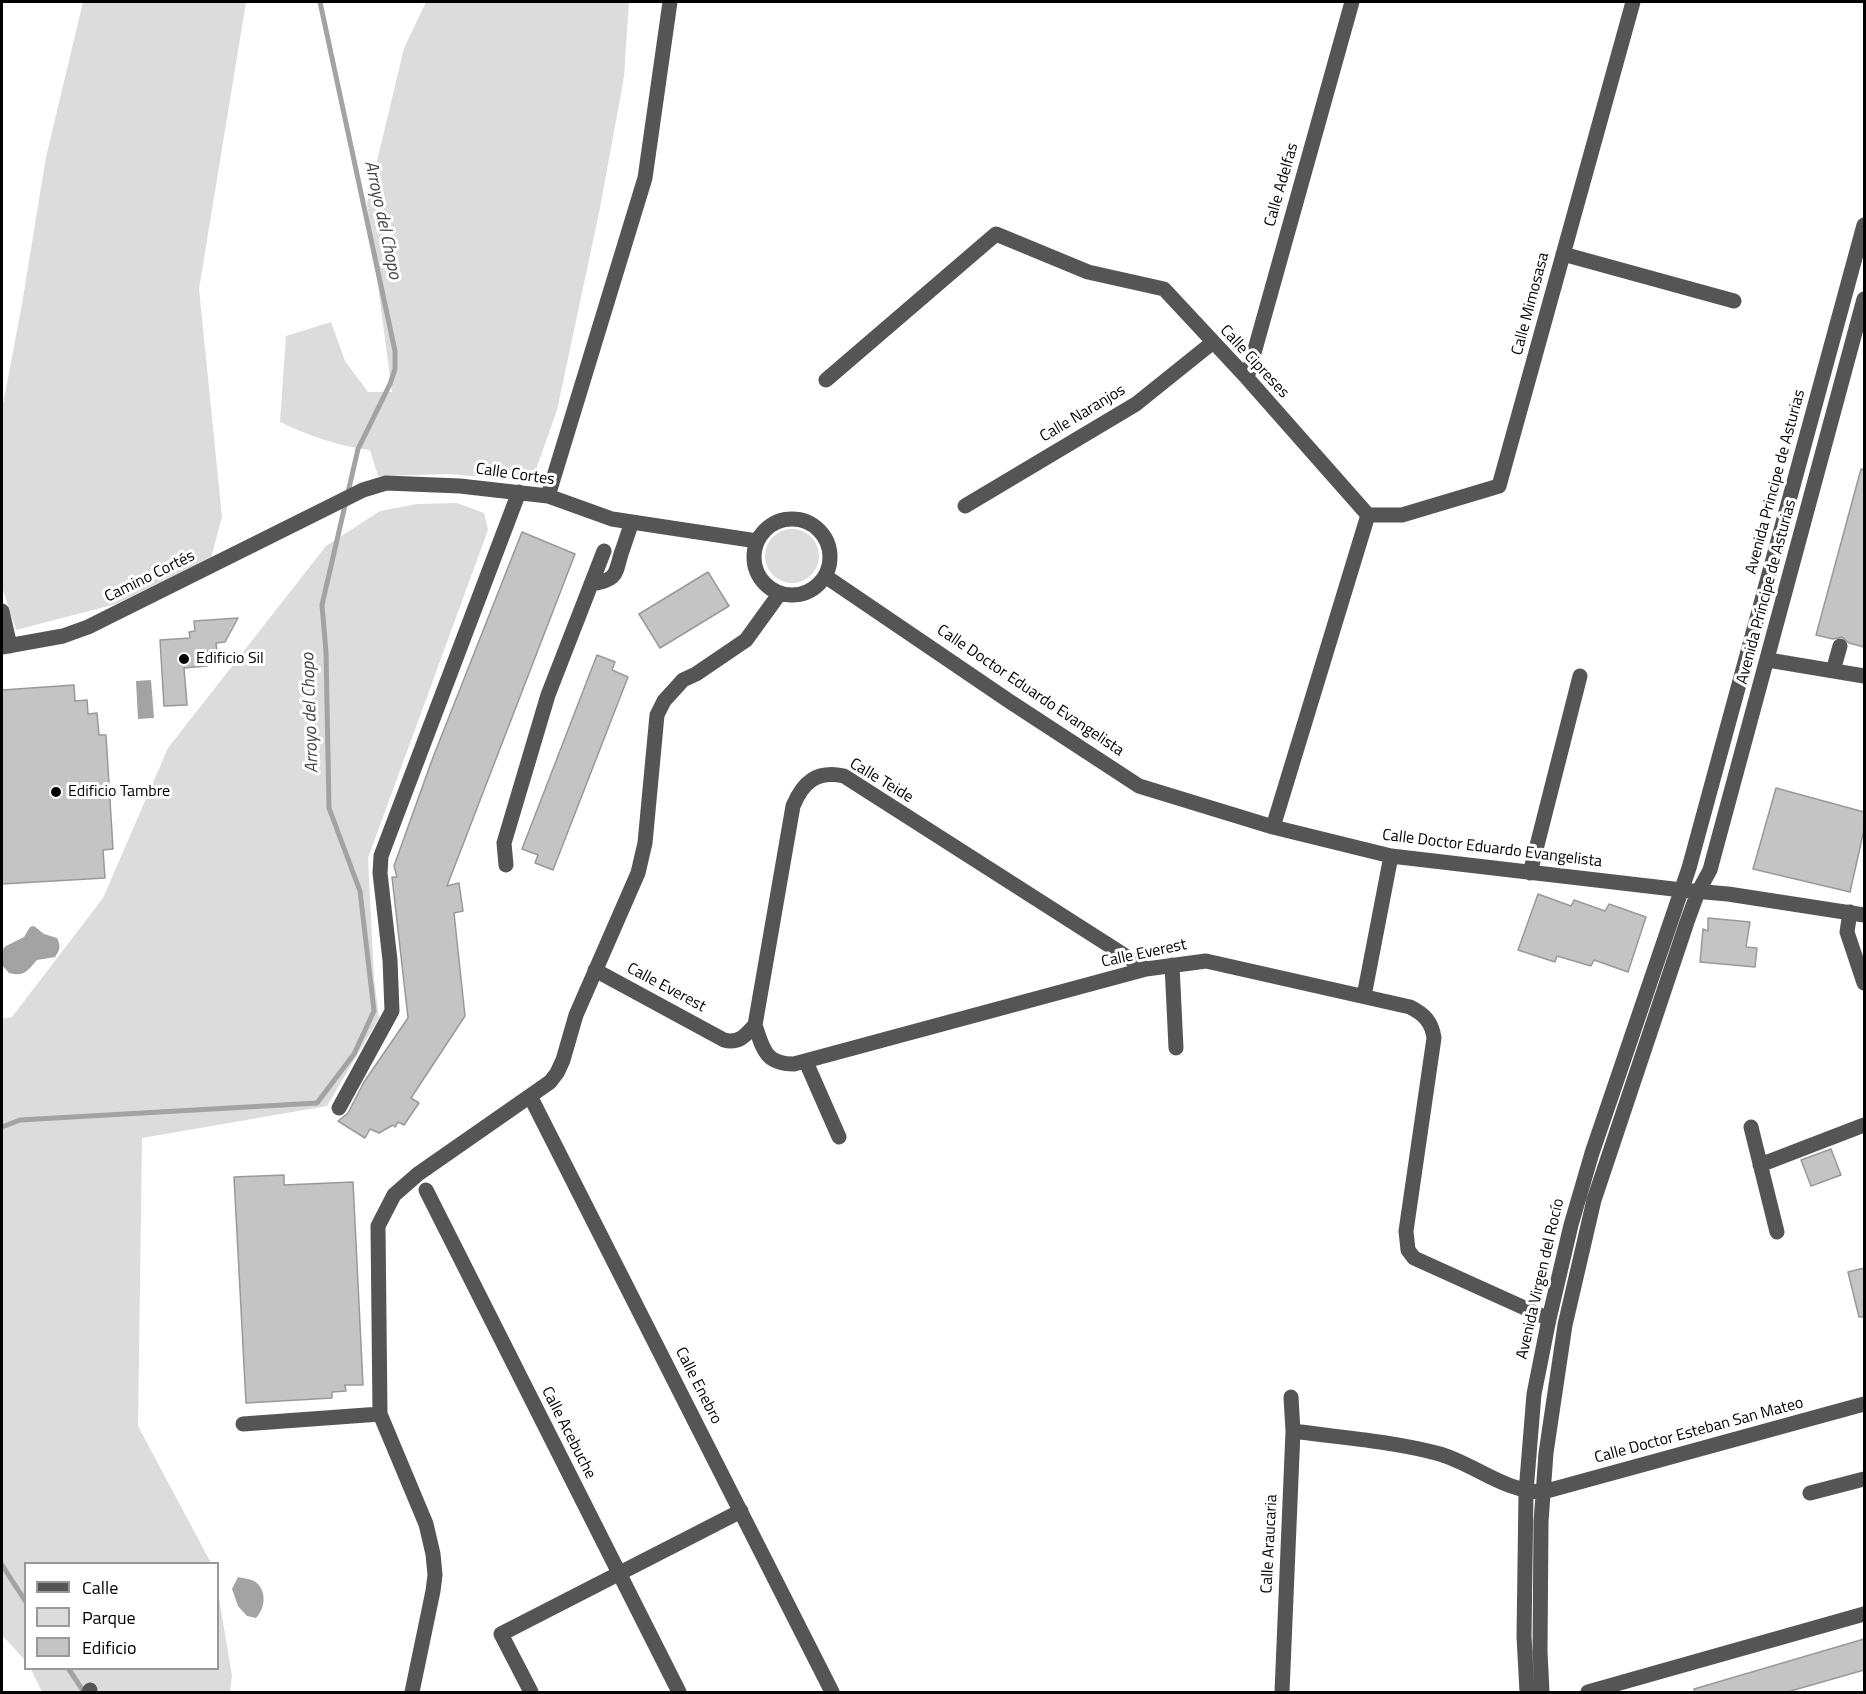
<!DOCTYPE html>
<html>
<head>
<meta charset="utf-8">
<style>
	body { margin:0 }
	#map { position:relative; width:1866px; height:1694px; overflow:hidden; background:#fff; font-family:"Titillium Web",sans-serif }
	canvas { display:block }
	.frame { position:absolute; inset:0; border:3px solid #000; pointer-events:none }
	.legend { position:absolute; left:24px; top:1562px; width:195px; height:108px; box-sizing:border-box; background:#fff; border:2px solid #999; margin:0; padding:8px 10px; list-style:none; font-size:18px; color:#000 }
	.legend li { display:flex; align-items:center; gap:12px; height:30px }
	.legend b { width:30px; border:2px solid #999 }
</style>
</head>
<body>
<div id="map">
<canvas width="1866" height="1694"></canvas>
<div class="frame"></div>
<ul class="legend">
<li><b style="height:8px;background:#555"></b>Calle</li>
<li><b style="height:16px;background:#dcdcdc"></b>Parque</li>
<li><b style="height:16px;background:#c4c4c4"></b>Edificio</li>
</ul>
</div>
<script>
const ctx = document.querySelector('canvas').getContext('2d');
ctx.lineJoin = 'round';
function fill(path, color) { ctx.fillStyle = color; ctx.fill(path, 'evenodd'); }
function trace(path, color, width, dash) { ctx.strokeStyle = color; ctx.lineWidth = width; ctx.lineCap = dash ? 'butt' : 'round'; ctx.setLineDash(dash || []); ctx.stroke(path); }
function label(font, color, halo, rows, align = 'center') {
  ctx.font = font + ' "Titillium Web",sans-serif'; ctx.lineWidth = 6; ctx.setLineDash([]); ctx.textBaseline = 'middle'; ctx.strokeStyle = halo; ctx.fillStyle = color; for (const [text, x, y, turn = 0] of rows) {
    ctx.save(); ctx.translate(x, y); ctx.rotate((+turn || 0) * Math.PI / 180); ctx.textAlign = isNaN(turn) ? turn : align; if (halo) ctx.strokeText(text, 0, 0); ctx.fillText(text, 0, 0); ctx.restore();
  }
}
fill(new Path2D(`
	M 83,2 L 246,2 L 199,289 L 222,517 L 211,558 L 116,604 L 16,630 L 2,587 L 2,410 L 22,304 L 46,157 Z
	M 426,2 L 629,2 L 624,77 L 600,208 L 557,410 L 532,481 L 449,474 L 378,476 L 370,450 C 338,446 309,436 280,422 L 286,336 L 331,322 L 345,361 L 368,392 L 392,392 L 367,203 L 404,48 Z
	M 457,503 L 484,513 L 488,530 L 368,858 L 374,978 L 379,1018 L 327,1106 L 142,1138 L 138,1426 L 211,1563 L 26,1564 L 25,1660 L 2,1635 L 2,1019 L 12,1017 L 103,898 L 168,748 L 326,546 L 380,511 L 417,504 Z
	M765 556a27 27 0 1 1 54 0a27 27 0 1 1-54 0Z
	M 218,1592 L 232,1676 L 230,1692 L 42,1692 L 31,1669 L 218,1668 Z`), '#dcdcdc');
fill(new Path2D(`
	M 151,680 L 154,718 L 138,719 L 136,681 Z
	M 34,926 L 44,934 L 57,938 C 61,946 60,950 55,957 L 37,960 C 27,971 25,977 9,973 L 2,965 L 2,950 L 6,946 L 24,937 L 30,927 Z
	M 238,1577 C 243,1578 250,1579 254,1581 C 267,1589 266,1608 256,1618 L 247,1616 L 238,1606 L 232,1589 Z`), '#a3a3a3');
trace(new Path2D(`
	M 2,1127 L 20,1120 L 317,1103 L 354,1054 L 374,1011 L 360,891 L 329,808 L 326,652 L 322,605 L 358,449 L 390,384 L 395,369 L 395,351 L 320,2
	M 2,1565 L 26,1602
	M 68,1668 L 84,1692`), '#a3a3a3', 5);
const building = new Path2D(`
	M 1861,469 L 1864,470 L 1864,647 L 1849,643 L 1842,637 L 1833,639 L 1816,635 Z
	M 522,532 L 575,554 L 447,886 L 459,883 L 463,911 L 454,913 L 465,1016 L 411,1098 L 419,1103 L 404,1125 L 398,1122 L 395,1127 L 393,1125 L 379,1133 L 370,1129 L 365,1138 L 338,1121 L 348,1113 L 364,1082 L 408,1018 L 392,877 L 397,877 L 394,866 L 432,760 Z
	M 708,572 L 729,606 L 660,648 L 639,614 Z
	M 238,618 L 225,642 L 216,643 L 217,651 L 206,651 L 207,666 L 184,668 L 187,705 L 164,706 L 160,640 L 190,638 L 189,632 L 195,631 L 194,621 Z
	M 597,655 L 615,662 L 612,670 L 628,677 L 553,870 L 535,863 L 538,855 L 522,849 Z
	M 74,685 L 75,701 L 87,700 L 88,714 L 97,713 L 99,735 L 106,735 L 113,849 L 103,850 L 105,878 L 2,884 L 2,690 Z
	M 1776,788 L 1864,812 L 1864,830 L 1850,892 L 1753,869 Z
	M 1538,894 L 1571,906 L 1574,900 L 1605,911 L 1609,904 L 1646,917 L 1628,972 L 1594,960 L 1591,966 L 1557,956 L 1555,962 L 1518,950 Z
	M 1708,918 L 1750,922 L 1746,947 L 1757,948 L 1755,967 L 1700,962 L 1703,929 L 1708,931 Z
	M 1831,1149 L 1841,1175 L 1811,1186 L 1801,1160 Z
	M 284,1175 L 284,1185 L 353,1182 L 363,1385 L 345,1385 L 346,1391 L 332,1392 L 332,1398 L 246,1403 L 234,1177 Z
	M 1864,1268 L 1864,1317 L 1859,1317 L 1848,1272 Z
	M 1864,1639 L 1864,1670 L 1787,1692 L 1695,1692 L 1694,1689 Z`);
fill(building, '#c4c4c4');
trace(building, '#999', 1.5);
trace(new Path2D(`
	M 1563,254 L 1734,301
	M 1247,378 L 1352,2
	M 826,380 L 996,234 L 1088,272 L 1164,289 L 1247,378 L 1368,515 L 1273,827
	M 548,496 L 645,178 L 670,2
	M 965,506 L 1136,404 L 1212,343
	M 1368,515 L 1402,515 L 1499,486 L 1633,2
	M754 557a38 38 0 1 1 76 0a38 38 0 1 1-76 0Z
	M 825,576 L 1009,701 L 1139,786 L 1273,827 L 1391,856 L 1682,890 L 1728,894 L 1864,915
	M 591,584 C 617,580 615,575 621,554 C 625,543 628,533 632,522
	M 2,611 L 10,646
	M 2,647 L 63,636 L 88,627 L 363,490 L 386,483 L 460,486 L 548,496 L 612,519 L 757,541
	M 1768,660 L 1864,676
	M 1833,671 L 1840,646
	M 506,865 L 504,843 L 548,695 L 604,551
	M 1530,873 L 1580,676
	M 1850,912 L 1847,932 L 1864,983
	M 1172,965 L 1176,1048
	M 1146,969 L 844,776 C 817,770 803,782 793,806 L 755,1025 C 763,1050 766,1064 794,1064 L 1146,969 L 1206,961 L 1410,1007 C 1424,1014 1432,1022 1434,1038 L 1406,1231 L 1408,1250 L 1414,1258 L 1549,1319
	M 595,970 L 724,1040 C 739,1044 746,1035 755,1025
	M 1364,996 L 1391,856
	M 806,1062 L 839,1137
	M 530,1096 L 832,1692
	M 339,1108 L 392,1011 L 390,960 L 380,873 L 381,856 L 519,492
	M 1751,1127 L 1777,1232
	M 1760,1165 L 1864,1125
	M 426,1190 L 679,1692
	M 243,1424 L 380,1414
	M 1293,1431 C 1342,1438 1393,1441 1440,1454 C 1476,1465 1505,1492 1543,1492 L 1864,1404
	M 1810,1493 L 1864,1479
	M 89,1692 L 90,1690
	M 412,1692 L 433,1591 L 435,1575 L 433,1554 L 426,1524 L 380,1414 L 378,1226 L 394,1195 L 418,1174 L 530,1096 L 550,1082 L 557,1073 L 563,1060 L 576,1015 L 638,873 L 645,843 L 657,715 L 664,701 L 683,680 L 696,674 L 746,640 L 780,593
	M 531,1692 L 501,1634 L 741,1511
	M 1282,1692 L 1293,1431 L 1291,1397
	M 1527,1692 L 1524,1636 L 1526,1492 L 1534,1394 L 1549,1319 L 1571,1225 L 1592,1153 L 1689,868 L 1864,225
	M 1542,1692 L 1540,1651 L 1541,1522 L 1546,1453 L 1565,1325 L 1594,1200 L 1687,922 L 1698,892 L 1710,870 L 1864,299
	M 1588,1692 L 1864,1614`), '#555', 15);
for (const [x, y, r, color] of [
	[184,659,6,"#000"],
	[56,792,6,"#000"]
]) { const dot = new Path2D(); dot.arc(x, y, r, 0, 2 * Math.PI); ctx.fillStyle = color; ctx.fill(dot); trace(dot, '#fff', 2); }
label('16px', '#000', '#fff', [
	["Calle Adelfas",1282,185,-74],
	["Calle Mimosasa",1531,304,-75],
	["Calle Cipreses",1254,362,47],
	["Calle Naranjos",1083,414,-31],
	["Calle Cortes",515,475,8],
	["Avenida Principe de Asturias",1776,482,-75],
	["Camino Cortés",150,577,-26],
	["Avenida Príncipe de Asturias",1767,592,-75],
	["Calle Doctor Eduardo Evangelista",1030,691,34],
	["Calle Teide",881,781,31],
	["Calle Doctor Eduardo Evangelista",1492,849,7],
	["Calle Everest",1144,954,-12],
	["Calle Everest",666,988,28],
	["Avenida Virgen del Rocío",1541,1279,-77],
	["Calle Enebro",698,1386,63],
	["Calle Doctor Esteban San Mateo",1699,1431,-15],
	["Calle Acebuche",568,1433,63],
	["Calle Araucaria",1270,1544,-87]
]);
label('16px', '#000', '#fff', [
	["Edificio Sil",196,659],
	["Edificio Tambre",68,792]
], 'left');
label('italic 18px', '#444', '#fff', [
	["Arroyo del Chopo",382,220,78],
	["Arroyo del Chopo",311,713,-92]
]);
</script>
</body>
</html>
